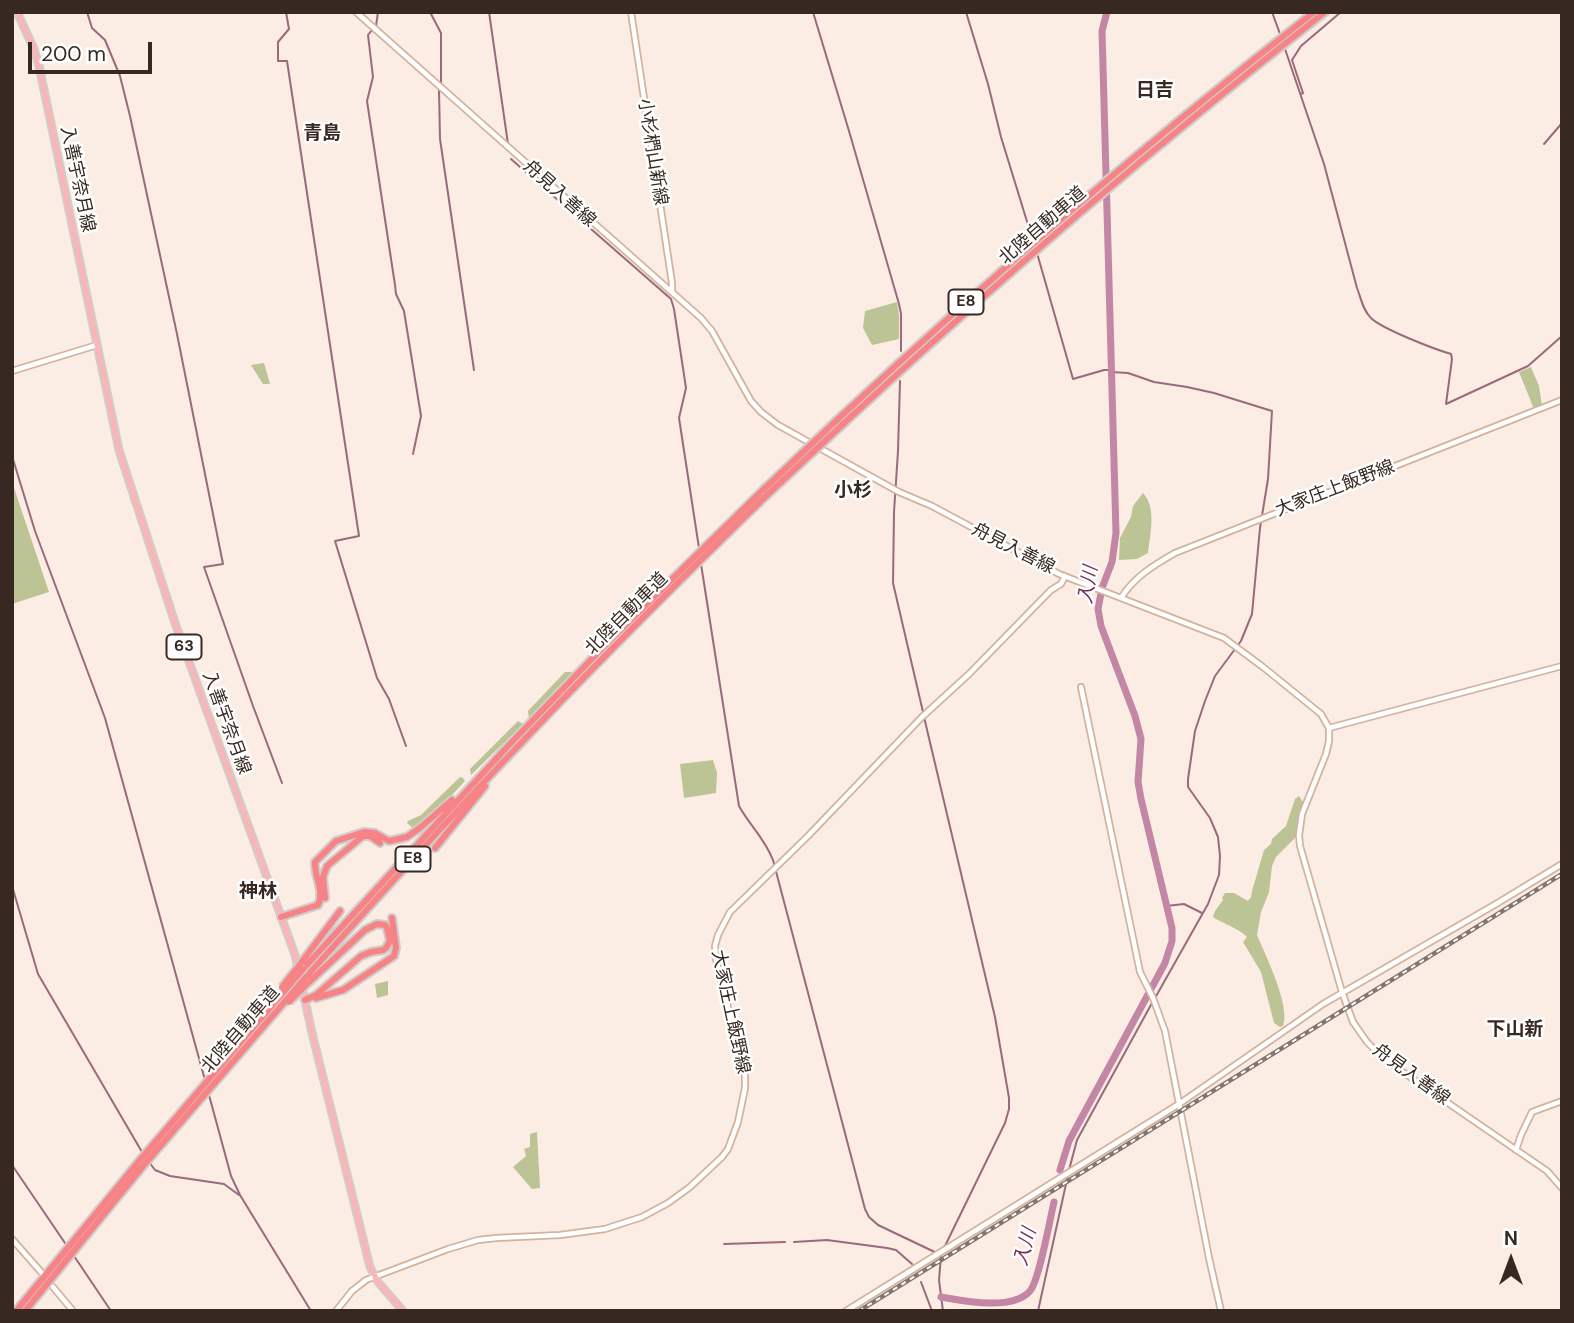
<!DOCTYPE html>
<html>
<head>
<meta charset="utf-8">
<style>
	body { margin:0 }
	#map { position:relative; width:1574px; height:1323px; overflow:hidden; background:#fbece4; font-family:"DM Sans",sans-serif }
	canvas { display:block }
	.frame { position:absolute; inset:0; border:14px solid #372921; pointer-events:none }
	.north { position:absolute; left:1476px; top:1225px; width:70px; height:70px; -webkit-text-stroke:5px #fff; paint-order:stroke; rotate:0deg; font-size:19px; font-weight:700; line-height:28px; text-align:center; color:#372921 }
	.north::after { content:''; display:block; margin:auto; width:24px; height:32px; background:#372921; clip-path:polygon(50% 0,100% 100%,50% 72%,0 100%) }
	.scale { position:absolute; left:28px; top:42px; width:124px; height:32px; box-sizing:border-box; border:4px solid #372921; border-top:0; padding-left:9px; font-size:21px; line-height:24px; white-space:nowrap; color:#372921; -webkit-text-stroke:5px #fff; paint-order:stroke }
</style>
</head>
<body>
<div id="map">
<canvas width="1574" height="1323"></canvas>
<div class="frame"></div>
<div class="north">N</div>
<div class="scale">200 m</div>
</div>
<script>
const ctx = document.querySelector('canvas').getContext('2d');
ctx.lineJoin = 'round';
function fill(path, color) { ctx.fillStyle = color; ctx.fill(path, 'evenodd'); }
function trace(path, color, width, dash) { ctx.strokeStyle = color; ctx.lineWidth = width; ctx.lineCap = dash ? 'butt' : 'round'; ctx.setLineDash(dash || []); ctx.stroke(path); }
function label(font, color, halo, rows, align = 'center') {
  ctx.font = font + ' "DM Sans","Noto Sans JP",sans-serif'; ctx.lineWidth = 5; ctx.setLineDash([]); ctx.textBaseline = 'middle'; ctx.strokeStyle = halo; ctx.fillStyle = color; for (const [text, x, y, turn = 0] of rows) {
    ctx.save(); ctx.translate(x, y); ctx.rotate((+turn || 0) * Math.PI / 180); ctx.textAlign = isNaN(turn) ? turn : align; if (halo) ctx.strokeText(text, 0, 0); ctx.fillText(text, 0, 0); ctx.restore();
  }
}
fill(new Path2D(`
	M 897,302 L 899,316 L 899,339 L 872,345 L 863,328 L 865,311 Z
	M 264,363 L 270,384 L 263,384 L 251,365 Z
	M 1531,367 L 1539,386 L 1542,406 L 1534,409 L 1519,372 Z
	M 12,482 L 49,592 L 12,604 Z
	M 1143,493 C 1157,508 1150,534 1148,553 L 1137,559 L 1119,560 L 1120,538 L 1131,517 L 1133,506 Z
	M 565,672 L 573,672 L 529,718 L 528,711 Z
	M 518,721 L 523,724 L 471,775 L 470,769 Z
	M 713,760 L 717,773 L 716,793 L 684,798 L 680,764 Z
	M 460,777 L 463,778 L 465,781 L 452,795 L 414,829 L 407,823 L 408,821 L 421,815 Z
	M 1299,796 L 1303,802 L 1303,806 L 1295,838 L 1276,857 L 1272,866 L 1269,892 L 1261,912 L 1257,935 C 1265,954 1291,1007 1283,1026 L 1280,1027 L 1274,1023 L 1261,972 L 1243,942 L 1247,937 C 1237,927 1225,925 1213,917 L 1215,911 L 1223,900 L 1222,898 L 1225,893 L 1234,893 L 1248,901 L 1251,897 L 1252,891 L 1264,850 L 1271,844 L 1272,839 L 1286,826 L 1295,799 Z
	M 388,981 L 388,995 L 377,998 L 375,984 Z
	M 537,1132 L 540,1188 L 532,1189 L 513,1167 L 526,1156 L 524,1149 L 530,1147 L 530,1134 Z`), '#bcc394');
trace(new Path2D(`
	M 87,12 L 92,28 L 105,40 L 120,76 L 130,116 L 177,334 L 223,564 L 204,567 L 253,706 L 282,783
	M 286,12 L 289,29 L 278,42 L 278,61 L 287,61 L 359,536 L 335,541 L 377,678 L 389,699 L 406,746
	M 430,12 L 441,33 L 441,85
	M 489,12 L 508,144
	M 813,12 L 849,131 L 899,304 L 901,314 L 901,351
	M 966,12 L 988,84 L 1001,137 L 1033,241
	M 1272,12 L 1280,34
	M 376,26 L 378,12
	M 372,30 L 368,35 L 373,77 L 367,101 L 395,285 L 396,294 L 404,311 L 421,416 L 413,454
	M 1284,46 L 1324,164 L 1357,288 C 1361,298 1363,311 1371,318 C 1382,329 1434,349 1451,354 L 1452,359 L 1446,404 L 1528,366 L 1562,336
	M 439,90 L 440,139 L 474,370
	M 1301,94 L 1303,93 L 1292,60 L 1301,46 L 1341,12
	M 1544,144 L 1562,123
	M 511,159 L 671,299 L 674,309 L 686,388 L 679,418 L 699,548
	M 1037,253 L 1073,379 L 1104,370 L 1111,370
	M 1111,372 L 1128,373 L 1154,382 L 1187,387 L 1214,393 L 1272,411 L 1268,479 L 1260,528 L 1252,614 L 1241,641 L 1215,676 L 1205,701 L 1195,731 L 1188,779 L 1188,787 L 1210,818 L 1218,837 L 1220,856 L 1219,875 L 1208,904 L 1155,998
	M 900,381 L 898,451 L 894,512 L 893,583 L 923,712
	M 12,456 L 35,531 L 105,718 L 205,1080
	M 701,564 L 739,806 C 750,826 764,837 773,860 L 865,1209 L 869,1217 L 878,1225 L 941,1255
	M 924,717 L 995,1017 L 1009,1098 L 1009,1109 L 1005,1123 L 944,1248
	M 12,886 L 38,974 L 142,1152
	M 1166,906 L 1184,904 L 1202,913
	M 209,1095 L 231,1176 L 240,1195 L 311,1311
	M 149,1162 L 155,1170 L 170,1176 L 224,1184 L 239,1195
	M 12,1165 L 67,1246
	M 1069,1170 L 1077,1140 L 1152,1003
	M 794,1242 L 827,1240 L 887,1248 L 896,1250 L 912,1264
	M 724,1244 L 785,1242
	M 74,1256 L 111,1311
	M 941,1256 L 939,1280 L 943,1311
	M 921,1282 L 932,1311
	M 1038,1311 L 1068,1175`), '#996a7d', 2);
trace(new Path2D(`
	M 1060,1170 L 1069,1141 L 1165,963 L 1172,941 L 1172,928 L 1141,799 L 1138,782 L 1141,739 L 1135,716 L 1101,626 L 1098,609 L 1102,588 L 1112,562 L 1116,533 L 1102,31 L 1107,12
	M 941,1297 C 964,1301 1013,1311 1030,1291 C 1039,1281 1050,1219 1054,1202`), '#c386a4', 7);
const tertiary = new Path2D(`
	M 12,371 L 97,345
	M 1081,687 L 1140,972 L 1153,998 L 1165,1031 L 1209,1258 L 1221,1311
	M 1329,728 L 1562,666
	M 1516,1150 L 1521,1135 L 1532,1112 L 1562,1101
	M 12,1239 L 41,1272
	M 53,1287 L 73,1311
	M 846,1311 L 1179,1104 L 1323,1004 L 1496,904 L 1562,864`);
const secondary = new Path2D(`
	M 356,12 L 701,318 L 712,331 L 751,401 L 761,412 L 778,425 L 899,492 L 932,506 L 1059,574 L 1224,638 L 1263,667 L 1321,714 L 1329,728 L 1329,741 L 1326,754 L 1302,814 L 1299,835 L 1300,846 L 1342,992 L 1353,1022 L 1367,1042 L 1384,1059 L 1547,1171 L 1562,1188
	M 631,12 L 672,283 L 672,292
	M 1121,598 C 1134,577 1154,565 1175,553 L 1562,400
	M 336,1311 L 352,1291 L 366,1280 L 448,1249 L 478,1240 L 496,1238 L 560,1235 L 605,1229 L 642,1217 L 668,1203 L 690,1187 L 722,1157 L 728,1149 L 738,1122 L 745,1088 L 745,1076 L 716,959 L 715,946 L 718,935 L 730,912 L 808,836 L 922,717 L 969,674 L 1051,590 L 1061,584 L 1065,576`);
const primary = new Path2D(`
	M 17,12 L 34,49 L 39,66 L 119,450 L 175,623 L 295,955 L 313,1037 L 370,1267 L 378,1282 L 403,1311`);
const motorway = new Path2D(`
	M 837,420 C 990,277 1149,141 1314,12
	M 842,425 C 997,281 1158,143 1325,12
	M 435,848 L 485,786
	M 325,898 L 323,877 L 327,866 L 363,836 L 370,836 L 380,843
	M 281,917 L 318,905 C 325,891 314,877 315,862 L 336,841 L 364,832 L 375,833 L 389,841 L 407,837 L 421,827 L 452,800
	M 301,963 L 340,911
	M 303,969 L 508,746 L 608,642 L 763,490
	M 306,977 C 377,898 448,819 522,742 C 601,658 683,577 765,497
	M 316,998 L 343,990 L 394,956 L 396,948 L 392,918
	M 305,1000 L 316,995 L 361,956 L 371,952 L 383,950 L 386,948 L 390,941 L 387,928 L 385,925 L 377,924 L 365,930 L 308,983
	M 16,1311 L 140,1160
	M 25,1311 L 143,1166`);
trace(tertiary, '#d5b29e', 8);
trace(secondary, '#d5b29e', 8);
trace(primary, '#cfccca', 9);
trace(motorway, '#cfccca', 10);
trace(tertiary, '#fff', 4.5);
trace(secondary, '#fff', 4.5);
trace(primary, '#fbb5b6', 5);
trace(motorway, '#f88386', 6);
const rail = new Path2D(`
	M 859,1311 L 1562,874`);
trace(rail, '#84766e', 4.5);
trace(rail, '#fff', 2, [5]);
const motorwayBridge = new Path2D(`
	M 763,490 L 837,420
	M 765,497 L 842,425
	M 282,987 L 301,963
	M 289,1002 L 308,983
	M 140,1160 L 303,969
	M 143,1166 L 306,977`);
trace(motorwayBridge, '#cfccca', 10, []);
trace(motorwayBridge, '#f88386', 6);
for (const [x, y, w] of [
	[966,302,35],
	[184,647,35],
	[413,859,35]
]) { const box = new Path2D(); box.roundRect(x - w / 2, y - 12.5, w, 25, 5); ctx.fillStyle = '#fff'; ctx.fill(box); trace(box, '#372921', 2); }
label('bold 16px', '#372921', null, [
	["E8",966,302],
	["63",184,647],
	["E8",413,859]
]);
label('18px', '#372921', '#fff', [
	["小杉椚山新線",652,152,81],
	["入善宇奈月線",77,179,78],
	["舟見入善線",559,194,42],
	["北陸自動車道",1043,226,-41],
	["大家庄上飯野線",1335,489,-21],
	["舟見入善線",1013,549,27],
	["北陸自動車道",627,614,-45],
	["入善宇奈月線",226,723,70],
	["大家庄上飯野線",730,1012,78],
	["北陸自動車道",241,1030,-49],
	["舟見入善線",1411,1075,36]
]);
label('bold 19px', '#372921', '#fff', [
	["日吉",1155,91],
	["青島",322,134],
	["小杉",853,491],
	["神林",258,892],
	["下山新",1515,1030]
]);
label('italic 19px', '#772e57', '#fff', [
	["入川",1089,585,-81],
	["入川",1026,1247,-75]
]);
</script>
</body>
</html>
